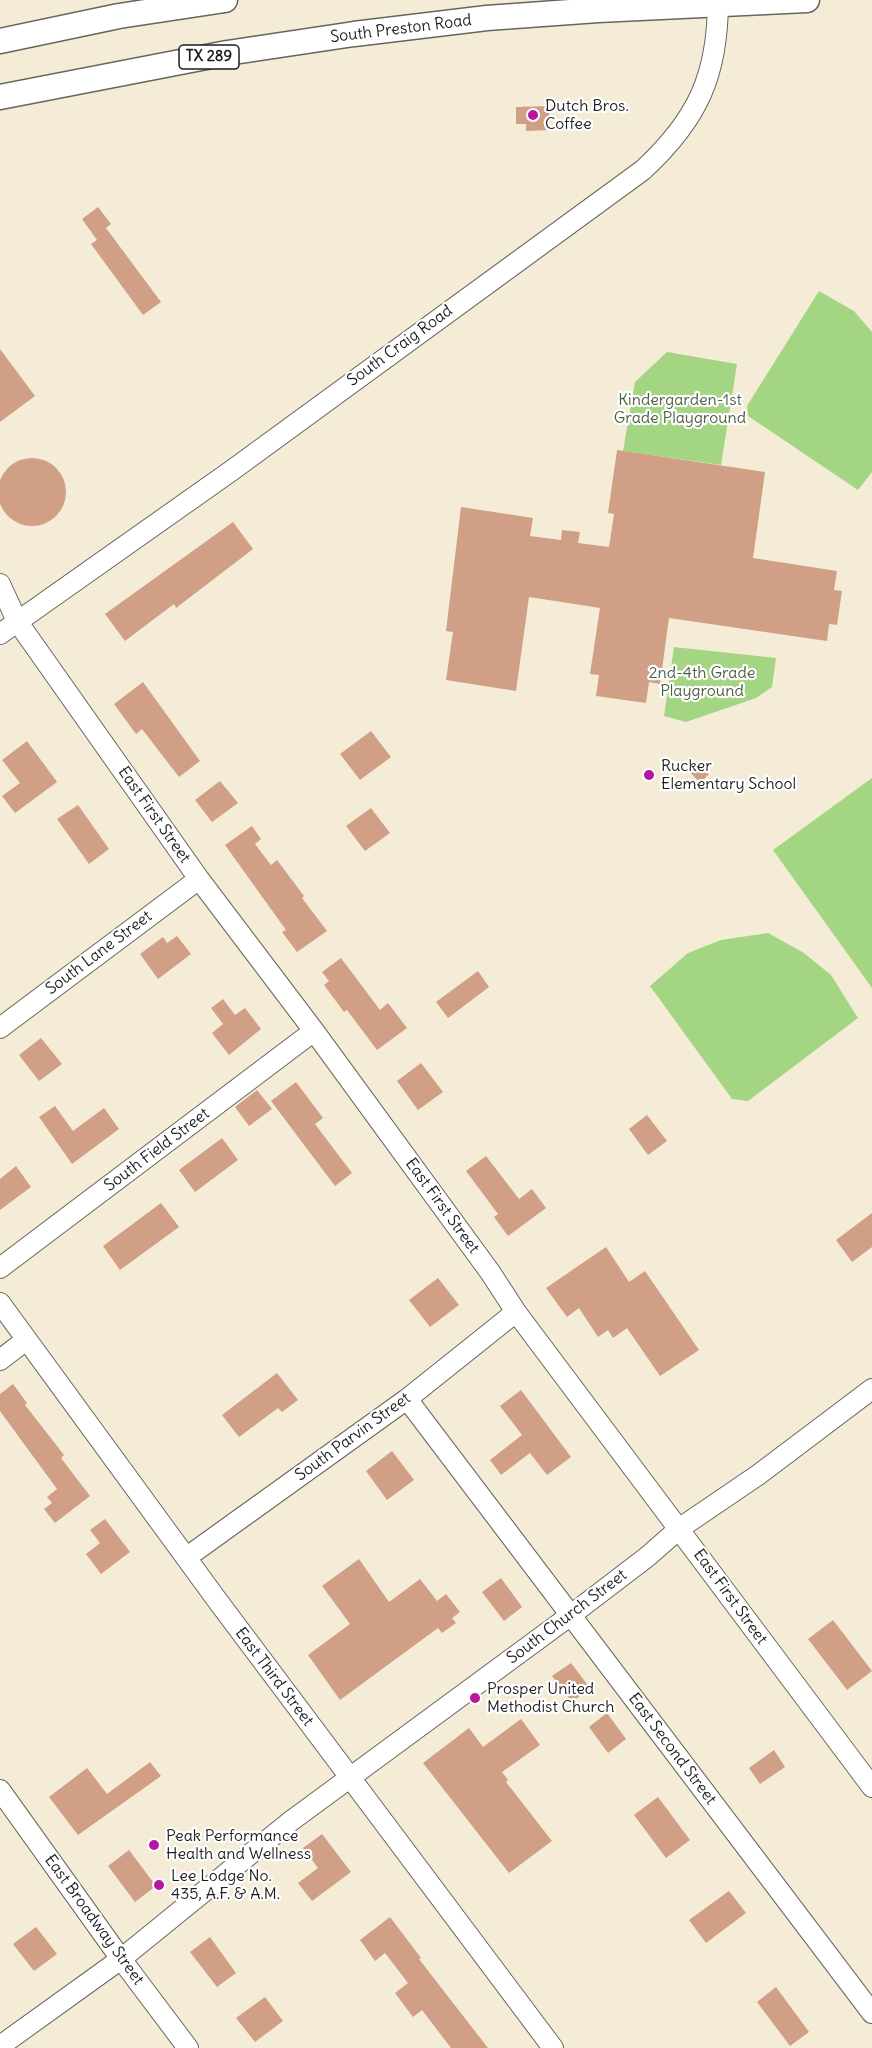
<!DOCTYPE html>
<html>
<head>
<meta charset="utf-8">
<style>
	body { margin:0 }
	canvas { display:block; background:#f4ecd7 }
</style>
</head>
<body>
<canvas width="872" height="2048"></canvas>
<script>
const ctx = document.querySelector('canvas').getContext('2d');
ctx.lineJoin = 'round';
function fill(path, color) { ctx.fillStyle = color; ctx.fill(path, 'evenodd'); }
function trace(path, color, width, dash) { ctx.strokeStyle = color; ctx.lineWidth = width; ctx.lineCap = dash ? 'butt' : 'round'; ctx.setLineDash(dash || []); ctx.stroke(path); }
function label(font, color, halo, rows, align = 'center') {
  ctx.font = font + ' Delius,sans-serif'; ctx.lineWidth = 4.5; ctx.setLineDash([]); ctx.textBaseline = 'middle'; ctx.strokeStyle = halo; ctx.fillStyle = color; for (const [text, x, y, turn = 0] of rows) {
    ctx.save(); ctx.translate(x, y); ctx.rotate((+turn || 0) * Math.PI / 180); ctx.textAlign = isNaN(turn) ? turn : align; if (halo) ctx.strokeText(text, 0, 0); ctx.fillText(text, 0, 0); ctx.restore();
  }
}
fill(new Path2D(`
	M 819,291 L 854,311 L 872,332 L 872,472 L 858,490 L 748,416 L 747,406 Z
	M 667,352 L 737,364 L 721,465 L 623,451 L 635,382 Z
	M 674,647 L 776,658 L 772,687 L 756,698 L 686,722 L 664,716 Z
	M 872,778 L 872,988 L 773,850 Z
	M 768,933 L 804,953 L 831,975 L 858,1018 L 748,1101 L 732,1099 L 650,986 L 688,953 L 721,940 Z`), '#a4d583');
fill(new Path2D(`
	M 549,106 L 550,130 L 526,131 L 526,124 L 516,124 L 516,107 Z
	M 98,207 L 111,224 L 106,228 L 161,302 L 143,315 L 91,244 L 97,240 L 82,219 Z
	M 0,349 L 35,396 L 0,422 Z
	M 617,450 L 765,472 L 753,558 L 837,571 L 834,590 L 842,591 L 837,625 L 829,624 L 827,641 L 669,618 L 660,684 L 649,682 L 646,703 L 596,696 L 599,675 L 590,674 L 600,608 L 529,597 L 516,691 L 446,680 L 453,632 L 446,631 L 461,507 L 533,518 L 530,536 L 561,540 L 562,530 L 580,532 L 578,543 L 609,547 L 614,514 L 608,513 Z
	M-2 492a34 34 0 1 1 68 0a34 34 0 1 1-68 0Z
	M 233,522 L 253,549 L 176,608 L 174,604 L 125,641 L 105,614 Z
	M 143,682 L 200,761 L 179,777 L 142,729 L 136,734 L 114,704 Z
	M 371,731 L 391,757 L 360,780 L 340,754 Z
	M 27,741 L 57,782 L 15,813 L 2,796 L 20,783 L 2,760 Z
	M 700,764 L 709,774 L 700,783 L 691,773 Z
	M 220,781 L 238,803 L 212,822 L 195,800 Z
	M 78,805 L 109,849 L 89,864 L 57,819 Z
	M 371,808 L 390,833 L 365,851 L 346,826 Z
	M 252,826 L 261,839 L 255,844 L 271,865 L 277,860 L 304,896 L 302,898 L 327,931 L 297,952 L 282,932 L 286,930 L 225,845 Z
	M 177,936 L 191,954 L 158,979 L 140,954 L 163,937 L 167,943 Z
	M 341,958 L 380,1010 L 388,1003 L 407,1028 L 377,1050 L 347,1010 L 344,1012 L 324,985 L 329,981 L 322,972 Z
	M 478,971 L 489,987 L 448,1018 L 436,1002 Z
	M 223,999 L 235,1015 L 245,1008 L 261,1029 L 229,1055 L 212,1033 L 223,1024 L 211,1008 Z
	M 41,1038 L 62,1064 L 39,1081 L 19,1055 Z
	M 421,1063 L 443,1092 L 418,1110 L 397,1081 Z
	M 296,1082 L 323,1118 L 315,1124 L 352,1173 L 335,1186 L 271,1101 Z
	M 257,1090 L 272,1109 L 249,1126 L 235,1107 Z
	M 55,1106 L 73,1131 L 104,1108 L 119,1129 L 72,1164 L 39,1117 Z
	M 647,1115 L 667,1141 L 648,1155 L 629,1129 Z
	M 222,1138 L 238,1160 L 195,1192 L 179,1170 Z
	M 486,1156 L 519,1199 L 532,1189 L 546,1208 L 508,1236 L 494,1217 L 498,1214 L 466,1171 Z
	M 16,1166 L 31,1187 L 0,1210 L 0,1179 Z
	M 161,1203 L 179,1227 L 120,1270 L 103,1246 Z
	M 872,1213 L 872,1247 L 852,1262 L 836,1240 Z
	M 606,1247 L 629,1282 L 645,1271 L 699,1350 L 660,1376 L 627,1328 L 613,1338 L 608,1330 L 598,1337 L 579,1308 L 567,1317 L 546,1288 Z
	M 438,1278 L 459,1305 L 430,1327 L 409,1300 Z
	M 277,1373 L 298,1400 L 282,1412 L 278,1408 L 239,1437 L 222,1415 Z
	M 13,1384 L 27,1403 L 25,1405 L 64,1455 L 61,1458 L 90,1496 L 55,1523 L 44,1509 L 52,1503 L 47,1497 L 57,1489 L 0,1411 L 0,1394 Z
	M 521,1390 L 571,1457 L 547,1475 L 530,1453 L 501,1475 L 490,1460 L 522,1435 L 500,1406 Z
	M 392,1451 L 414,1480 L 387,1500 L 366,1471 Z
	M 105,1519 L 130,1552 L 101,1574 L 86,1554 L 100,1543 L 90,1530 Z
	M 359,1559 L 389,1602 L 420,1579 L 437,1601 L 446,1594 L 460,1612 L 452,1618 L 456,1623 L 442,1633 L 438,1628 L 340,1700 L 308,1655 L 350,1624 L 322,1586 Z
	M 501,1578 L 522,1607 L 504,1621 L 482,1592 Z
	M 833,1620 L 872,1671 L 847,1690 L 808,1639 Z
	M 571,1663 L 590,1688 L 572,1702 L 552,1676 Z
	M 607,1713 L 626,1739 L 608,1753 L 589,1727 Z
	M 521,1719 L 540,1745 L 502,1772 L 508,1780 L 506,1782 L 552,1841 L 509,1873 L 423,1763 L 469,1728 L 483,1747 Z
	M 774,1750 L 785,1767 L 760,1784 L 749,1768 Z
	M 150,1762 L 161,1776 L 78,1835 L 49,1797 L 87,1768 L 107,1794 Z
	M 658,1797 L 690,1840 L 666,1858 L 634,1815 Z
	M 322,1834 L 351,1872 L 312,1901 L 298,1883 L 318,1868 L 303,1848 Z
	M 129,1850 L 156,1886 L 135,1902 L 108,1866 Z
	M 729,1891 L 746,1913 L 706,1943 L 689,1920 Z
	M 390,1917 L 421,1958 L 419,1959 L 488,2048 L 451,2048 L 422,2010 L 413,2017 L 395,1993 L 408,1983 L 385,1953 L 375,1961 L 360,1940 Z
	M 36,1927 L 57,1954 L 34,1971 L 13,1944 Z
	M 210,1937 L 236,1973 L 217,1987 L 190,1952 Z
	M 776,1987 L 809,2032 L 790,2046 L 757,2002 Z
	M 265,1997 L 283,2021 L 255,2042 L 236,2018 Z`), '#d09f86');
const minor = new Path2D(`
	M 0,584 L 17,621 L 199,879 L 314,1031 L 490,1272 L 516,1312 L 872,1787
	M 0,634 L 231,471 L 643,170 C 698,119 718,75 718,0
	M 0,1028 L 199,879
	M 0,1268 L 314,1031
	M 0,1303 L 217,1600 L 553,2048
	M 0,1360 L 26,1340
	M 407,1399 L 872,2013
	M 187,1557 L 407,1399 L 516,1312
	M 0,1790 L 121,1959 L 188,2048
	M 0,2046 L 121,1959 L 291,1821 L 571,1615 L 647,1557 L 680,1528 L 758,1475 L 872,1389`);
const major = new Path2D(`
	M 0,41 L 119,16 L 225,0
	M 0,97 L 227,53 L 354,34 L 487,18 L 598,10 L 807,0`);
trace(minor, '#68655d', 22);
trace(major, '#68655d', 27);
trace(minor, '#fff', 20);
trace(major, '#fff', 24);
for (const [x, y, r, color] of [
	[533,115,6,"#b5179e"],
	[649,775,6,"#b5179e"],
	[475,1698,6,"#b5179e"],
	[154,1845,6,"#b5179e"],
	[159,1885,6,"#b5179e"]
]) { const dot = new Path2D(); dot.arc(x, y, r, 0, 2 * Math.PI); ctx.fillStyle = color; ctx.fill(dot); trace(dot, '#fff', 2); }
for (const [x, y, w] of [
	[209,57,60]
]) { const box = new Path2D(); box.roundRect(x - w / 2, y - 12, w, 24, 4.5); ctx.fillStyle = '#fff'; ctx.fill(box); trace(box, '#1c1c1c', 1.5); }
label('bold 15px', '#1c1c1c', null, [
	["TX 289",209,57]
]);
label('16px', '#1c1c1c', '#fff', [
	["South Preston Road",401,29,-7],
	["South Craig Road",400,346,-36],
	["East First Street",154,815,55],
	["South Lane Street",99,953,-37],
	["South Field Street",157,1150,-37],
	["East First Street",442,1206,54],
	["South Parvin Street",353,1437,-36],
	["East First Street",730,1597,54],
	["South Church Street",567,1617,-37],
	["East Third Street",274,1677,53],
	["East Second Street",672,1749,53],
	["East Broadway Street",94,1920,54]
]);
label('16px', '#1c1c1c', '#fff', [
	["Dutch Bros.",545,106],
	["Coffee",545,124],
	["Rucker",661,766],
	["Elementary School",661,784],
	["Prosper United",487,1689],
	["Methodist Church",487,1707],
	["Peak Performance",166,1836],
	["Health and Wellness",166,1854],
	["Lee Lodge No.",171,1876],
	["435, A.F. & A.M.",171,1894]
], 'left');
label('16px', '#4c5d40', '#fff', [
	["Kindergarden-1st",680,400],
	["Grade Playground",680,418],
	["2nd-4th Grade",702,673],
	["Playground",702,691]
]);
</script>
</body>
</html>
